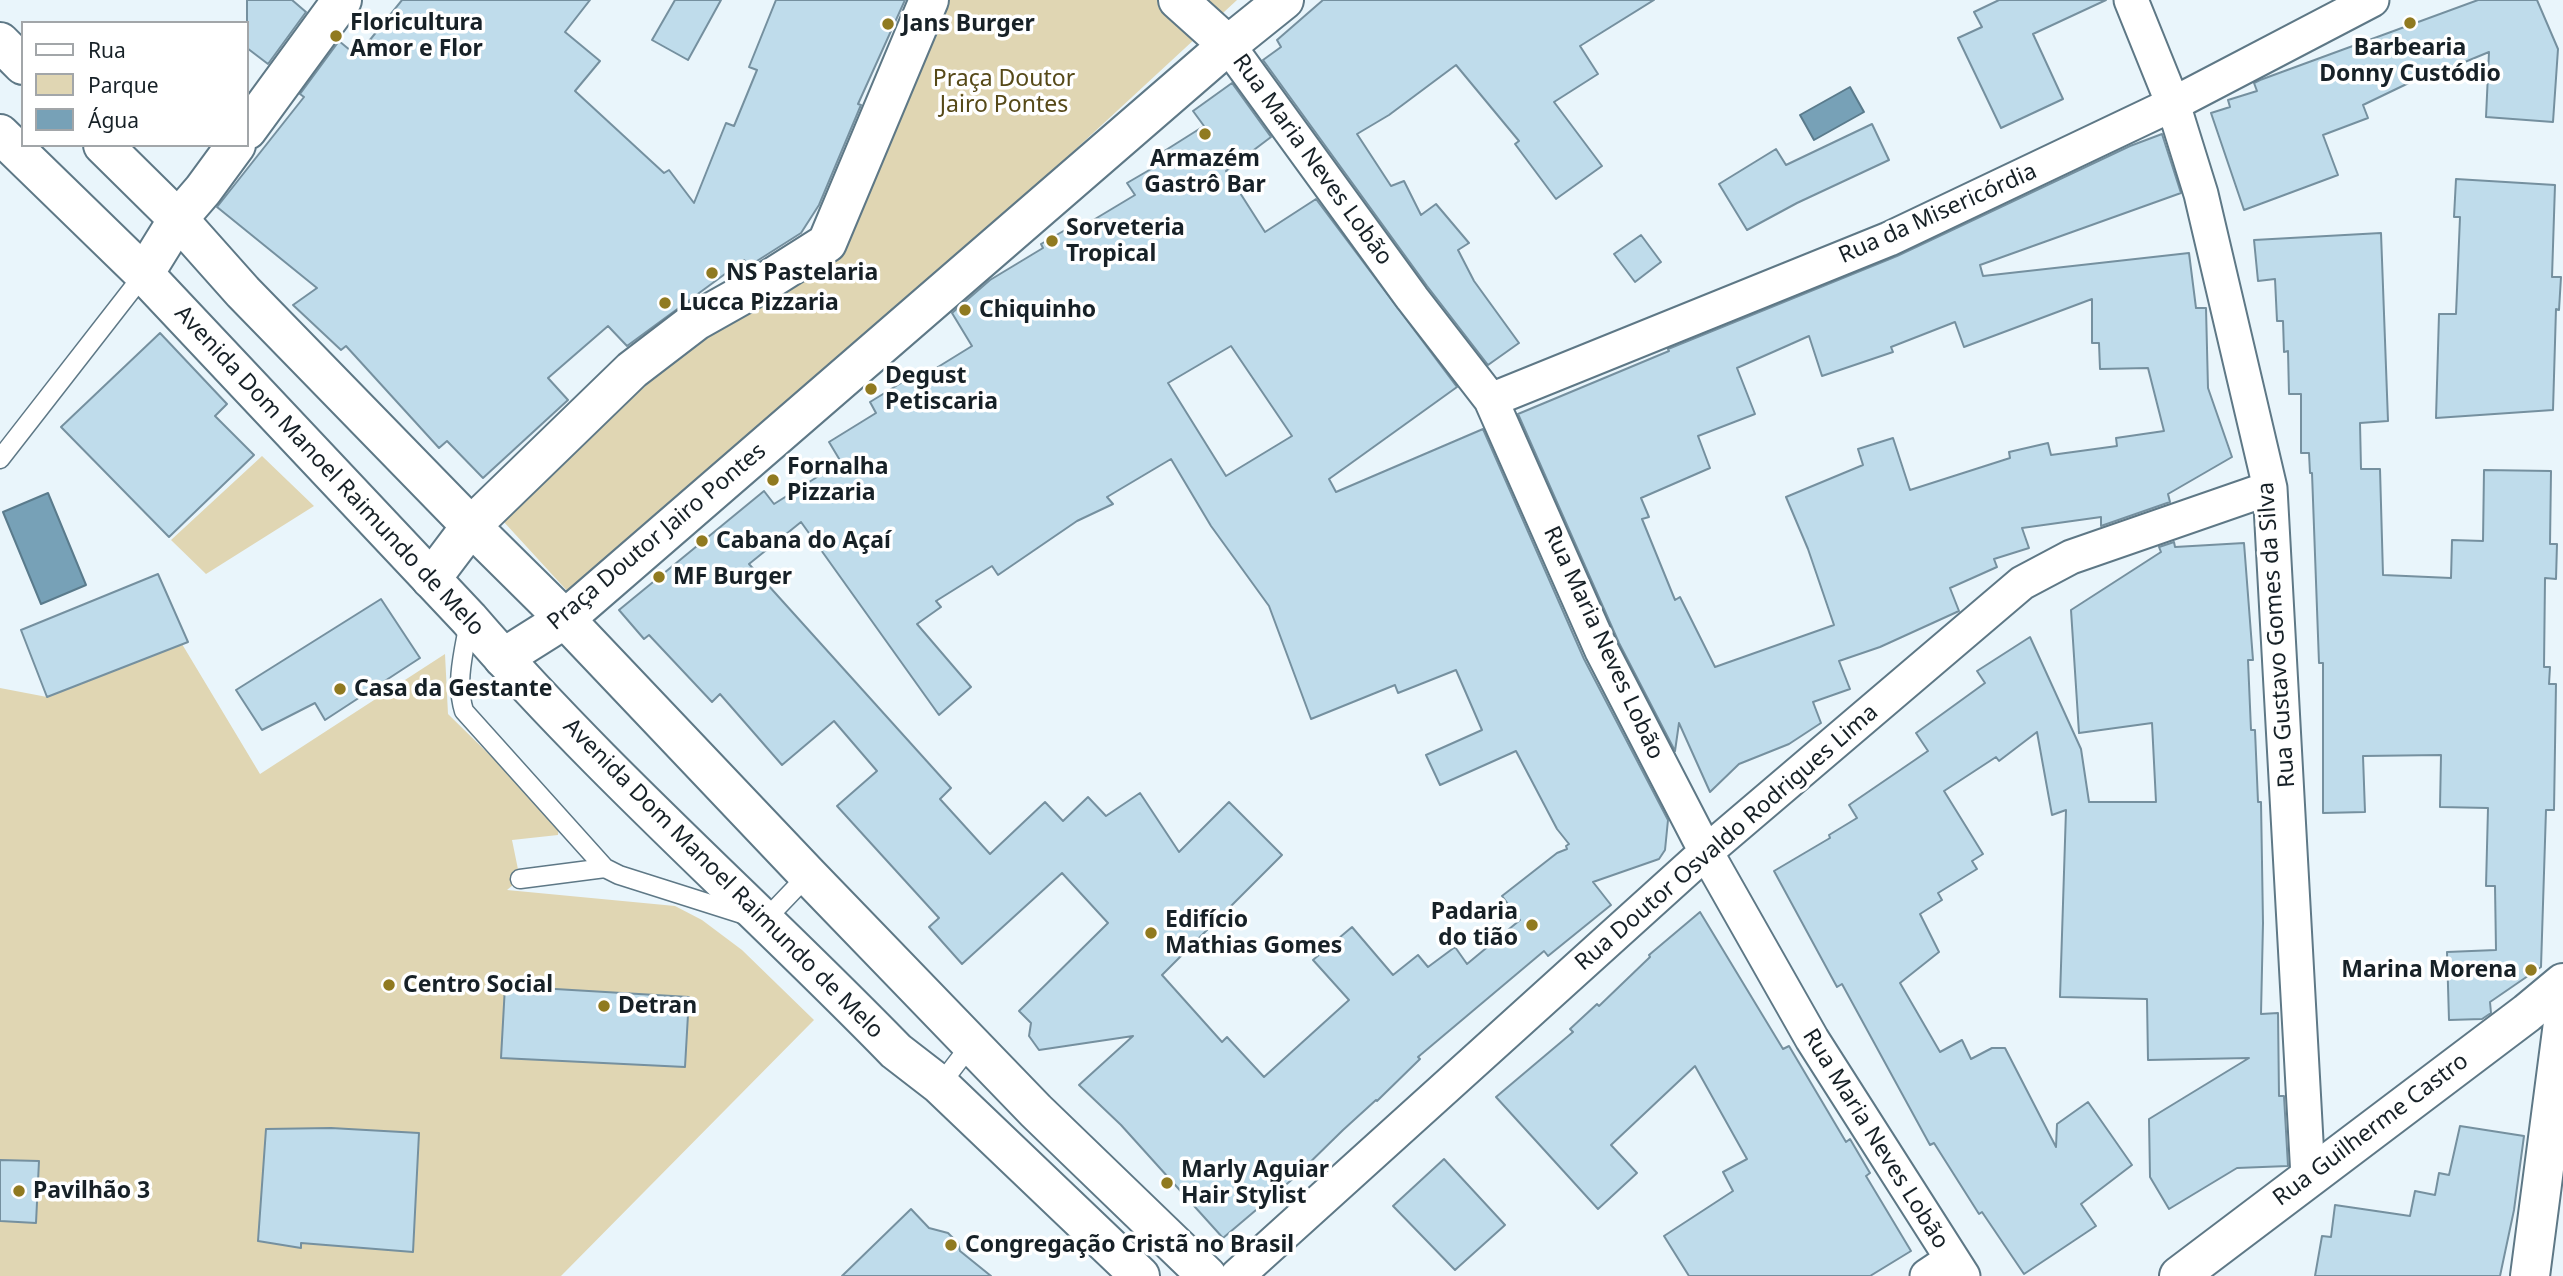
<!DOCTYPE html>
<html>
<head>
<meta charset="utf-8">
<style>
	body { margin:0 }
	#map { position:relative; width:2563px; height:1276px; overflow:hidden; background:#e9f5fb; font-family:"Noto Sans",sans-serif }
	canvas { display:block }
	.legend { position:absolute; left:21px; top:21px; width:228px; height:126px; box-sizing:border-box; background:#fff; border:2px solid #a2a6a9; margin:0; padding:9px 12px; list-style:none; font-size:21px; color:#172127 }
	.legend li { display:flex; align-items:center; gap:14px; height:35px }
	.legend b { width:35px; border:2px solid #a2a6a9 }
</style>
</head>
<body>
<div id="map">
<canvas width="2563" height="1276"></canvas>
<ul class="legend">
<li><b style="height:9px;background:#fff"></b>Rua</li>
<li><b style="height:19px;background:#e0d6b3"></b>Parque</li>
<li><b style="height:19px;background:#77a1b7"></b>Água</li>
</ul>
</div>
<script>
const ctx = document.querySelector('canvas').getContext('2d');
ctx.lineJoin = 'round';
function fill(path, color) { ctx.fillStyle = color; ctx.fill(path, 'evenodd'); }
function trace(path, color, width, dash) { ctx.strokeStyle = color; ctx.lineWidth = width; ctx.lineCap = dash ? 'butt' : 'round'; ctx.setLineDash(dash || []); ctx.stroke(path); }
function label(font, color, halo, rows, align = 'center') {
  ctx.font = font + ' "Noto Sans",sans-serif'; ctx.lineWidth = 7; ctx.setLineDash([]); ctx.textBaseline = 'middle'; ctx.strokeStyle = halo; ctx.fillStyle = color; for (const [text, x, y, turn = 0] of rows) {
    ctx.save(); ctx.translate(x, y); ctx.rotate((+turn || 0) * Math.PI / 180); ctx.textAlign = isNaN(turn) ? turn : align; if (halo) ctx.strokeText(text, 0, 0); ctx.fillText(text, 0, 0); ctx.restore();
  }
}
fill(new Path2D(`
	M 945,0 L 1237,0 L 1038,184 L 571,595 L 503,521 L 671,358 L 839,251 Z
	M 262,456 L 314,506 L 206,574 L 171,540 Z
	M 182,644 L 260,774 L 445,654 L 448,714 L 559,823 L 558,835 L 512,840 L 520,879 L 507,890 L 675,906 L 702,920 L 742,950 L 814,1020 L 561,1276 L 0,1276 L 0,688 L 47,697 Z`), '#e0d6b3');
const water = new Path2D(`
	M 1850,87 L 1864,112 L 1814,140 L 1800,115 Z
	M 48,493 L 86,585 L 41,604 L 3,512 Z`);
fill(water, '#77a1b7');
trace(water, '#5a7b8c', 2);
const building = new Path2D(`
	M 247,0 L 292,0 L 306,12 L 268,64 L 247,48 Z
	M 402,0 L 590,0 L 565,32 L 600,61 L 575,91 L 664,173 L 669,170 L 694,203 L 726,123 L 734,126 L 757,70 L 749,67 L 776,0 L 905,0 L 858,104 L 861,105 L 819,205 L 801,233 L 749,266 L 744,260 L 627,346 L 608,326 L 548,378 L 568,400 L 483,478 L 447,441 L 439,448 L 346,346 L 341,350 L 293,305 L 317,288 L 217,207 L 304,97 L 300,94 L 339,41 L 357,56 Z
	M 675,0 L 721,0 L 688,60 L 652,40 Z
	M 1323,0 L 1654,0 L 1580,46 L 1598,74 L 1554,102 L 1602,166 L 1556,199 L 1515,144 L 1519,141 L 1456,65 L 1389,115 L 1357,134 L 1391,186 L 1404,181 L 1421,215 L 1436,204 L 1469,243 L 1458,250 L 1474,281 L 1519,343 L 1488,365 L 1427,286 L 1263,60 L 1281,47 L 1277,40 Z
	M 1999,0 L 2106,0 L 2033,34 L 2063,99 L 2001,128 L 1958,38 L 1982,27 L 1974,12 Z
	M 2478,0 L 2537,0 L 2558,49 L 2553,122 L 2486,117 L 2489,52 L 2443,71 L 2442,67 L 2363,105 L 2368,118 L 2323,135 L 2338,175 L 2244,210 L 2211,113 L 2230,107 L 2228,100 L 2257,91 L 2254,83 L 2260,80 Z
	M 1232,83 L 1271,137 L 1226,171 L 1265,232 L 1316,199 L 1457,387 L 1329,479 L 1336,492 L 1483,429 L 1584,659 L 1668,820 L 1665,850 L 1659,859 L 1593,882 L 1611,905 L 1548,956 L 1544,951 L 1418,1057 L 1420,1059 L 1377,1101 L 1376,1100 L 1343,1130 L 1295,1177 L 1223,1238 L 1121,1125 L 1079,1085 L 1133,1036 L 1039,1050 L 1029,1036 L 1031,1023 L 1019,1011 L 1108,923 L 1062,873 L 962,964 L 929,927 L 939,918 L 837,806 L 877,771 L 834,721 L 782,765 L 720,694 L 712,702 L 649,635 L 644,639 L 619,610 L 764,491 L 774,504 L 841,462 L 829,442 L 876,413 L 870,402 L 909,378 L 912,383 L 972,346 L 952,313 L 990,280 L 1043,248 L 1041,244 L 1072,226 L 1075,231 L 1135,195 L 1127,183 L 1163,162 L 1158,155 L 1204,126 L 1193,111 ZM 1231,346 L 1292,436 L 1226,476 L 1168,383 ZM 1171,459 L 1211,526 L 1269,606 L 1311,719 L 1395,685 L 1398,693 L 1456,670 L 1482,730 L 1426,755 L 1440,785 L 1516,751 L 1557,829 L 1569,844 L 1566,846 L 1567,849 L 1557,853 L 1502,896 L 1520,920 L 1467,964 L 1455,947 L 1428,967 L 1418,955 L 1393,975 L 1352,927 L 1313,960 L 1349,1000 L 1264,1077 L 1227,1037 L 1222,1042 L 1162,975 L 1282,855 L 1229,802 L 1179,852 L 1140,793 L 1106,816 L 1088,797 L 1063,821 L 1045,802 L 990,854 L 940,799 L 951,788 L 749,564 L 801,522 L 939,715 L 971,687 L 917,624 L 941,607 L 936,601 L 992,566 L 998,575 L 1077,521 L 1113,504 L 1107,497 Z
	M 1872,124 L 1889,160 L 1797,203 L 1747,230 L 1719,184 L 1776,149 L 1786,165 Z
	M 2162,134 L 2181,193 L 1980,265 L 1983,276 L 2189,253 L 2196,308 L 2206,308 L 2208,388 L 2232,457 L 2168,494 L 2170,502 L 2101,526 L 2101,517 L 2022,528 L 2029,548 L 1994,559 L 1997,567 L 1950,588 L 1959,611 L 1880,647 L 1839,661 L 1850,689 L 1813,702 L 1821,723 L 1789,744 L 1739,764 L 1710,792 L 1679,723 L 1675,751 L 1619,643 L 1518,414 L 1669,351 L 1668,349 L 1897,256 L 2130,146 ZM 2092,299 L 2092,343 L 2099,343 L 2100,369 L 2148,368 L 2164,431 L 2116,438 L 2117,446 L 2051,455 L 2048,443 L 2009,452 L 2010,458 L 1910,490 L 1893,438 L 1858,449 L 1863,465 L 1786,497 L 1808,549 L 1834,625 L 1715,667 L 1680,597 L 1675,600 L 1642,519 L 1649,517 L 1641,498 L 1710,468 L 1698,436 L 1755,414 L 1737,368 L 1809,336 L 1822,376 L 1893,352 L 1891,347 L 1955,322 L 1964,347 Z
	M 2456,179 L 2555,185 L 2552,277 L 2561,277 L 2559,310 L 2556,309 L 2553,410 L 2436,418 L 2439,314 L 2456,314 L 2460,217 L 2454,217 Z
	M 2381,233 L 2388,421 L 2360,423 L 2361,469 L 2380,469 L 2383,575 L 2451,578 L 2452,540 L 2483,541 L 2484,470 L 2551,471 L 2550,544 L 2557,544 L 2556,579 L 2545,578 L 2544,667 L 2550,667 L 2549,684 L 2556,684 L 2554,810 L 2546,810 L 2541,967 L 2490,1002 L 2491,1013 L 2482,1019 L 2449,1020 L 2447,952 L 2496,950 L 2495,886 L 2486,886 L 2488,808 L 2440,807 L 2441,755 L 2363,756 L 2365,812 L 2323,813 L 2323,663 L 2319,663 L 2312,473 L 2310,473 L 2309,453 L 2301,453 L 2301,394 L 2289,394 L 2288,351 L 2284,352 L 2283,321 L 2277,321 L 2275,279 L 2258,281 L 2254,240 Z
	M 1641,235 L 1661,262 L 1635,282 L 1614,254 Z
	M 160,333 L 227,404 L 215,416 L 254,455 L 169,537 L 61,427 Z
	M 2174,542 L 2175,547 L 2244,543 L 2253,660 L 2248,660 L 2251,730 L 2255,730 L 2258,802 L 2261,802 L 2263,923 L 2261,1014 L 2278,1013 L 2279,1096 L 2284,1096 L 2288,1166 L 2237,1168 L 2169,1209 L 2150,1177 L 2149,1119 L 2249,1058 L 2148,1060 L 2147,999 L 2060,997 L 2066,810 L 2052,815 L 2037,732 L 1999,761 L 1996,757 L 1944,791 L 1983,854 L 1972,861 L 1977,869 L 1938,893 L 1942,900 L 1920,914 L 1939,952 L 1900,983 L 1940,1052 L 1962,1040 L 1971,1059 L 1992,1048 L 2005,1048 L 2056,1147 L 2057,1124 L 2088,1102 L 2132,1165 L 2081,1204 L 2096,1226 L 2024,1274 L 1982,1212 L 1979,1214 L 1934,1143 L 1930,1145 L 1842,984 L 1837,987 L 1774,871 L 1830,838 L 1829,835 L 1857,818 L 1849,805 L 1928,751 L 1916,733 L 1985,683 L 1977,671 L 2030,637 L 2081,749 L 2089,802 L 2156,802 L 2152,723 L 2079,733 L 2071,610 L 2161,552 L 2159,547 Z
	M 158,574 L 188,642 L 47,697 L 21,630 Z
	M 381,599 L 420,658 L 325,720 L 315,703 L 262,730 L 236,690 Z
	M 1700,912 L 1783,1049 L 1789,1046 L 1846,1142 L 1850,1139 L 1870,1173 L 1866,1176 L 1911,1251 L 1870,1276 L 1689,1276 L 1664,1236 L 1733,1191 L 1723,1172 L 1747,1159 L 1695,1066 L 1611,1145 L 1637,1173 L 1598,1209 L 1496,1097 L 1573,1032 L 1570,1029 L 1597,1004 L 1599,1006 L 1650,957 L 1649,955 Z
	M 505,986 L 689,997 L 685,1067 L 501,1058 Z
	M 2460,1126 L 2524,1136 L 2514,1210 L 2500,1276 L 2315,1276 L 2322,1236 L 2331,1237 L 2335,1205 L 2410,1216 L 2415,1191 L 2435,1195 L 2439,1173 L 2449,1175 Z
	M 331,1128 L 419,1133 L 413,1252 L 301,1243 L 301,1248 L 258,1241 L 266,1129 Z
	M 1444,1159 L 1505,1225 L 1455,1270 L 1393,1206 Z
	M 0,1160 L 39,1161 L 36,1223 L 0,1221 Z
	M 911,1209 L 929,1228 L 948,1233 L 958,1243 L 960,1251 L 991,1276 L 842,1276 Z`);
fill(building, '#bfdceb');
trace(building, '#75909f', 2);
const service = new Path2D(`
	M 0,459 L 144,274
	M 469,622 C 464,651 455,682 464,711 L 605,868 L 619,875 L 764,921 L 808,875
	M 520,879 L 605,868
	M 940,1085 L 972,1043`);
const minor = new Path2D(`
	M 2131,0 L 2173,104 L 2201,194 L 2270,488 L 2308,1177
	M 1228,45 L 1412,298 L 1491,400 L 1602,651 L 1706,852 L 1812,1039 L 1963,1276
	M 1491,400 L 1889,239 L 2173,104 L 2372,0
	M 1237,1276 L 1706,852 L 2022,583 L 2071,557 L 2270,488
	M 1927,1276 L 1951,1260`);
const tertiary = new Path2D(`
	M 247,130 L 342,0
	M 144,274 L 178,219 L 203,190 L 236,145
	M 431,579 L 471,526 L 632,370 L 696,321 L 767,281 L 827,243 L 929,0
	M 503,658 L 565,619 L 1228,45
	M 2179,1276 L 2527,1013 L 2563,983`);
const secondary = new Path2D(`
	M 1178,0 L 1228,45 L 1284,0
	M 0,42 L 23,65
	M 0,134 L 144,274 L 469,619 C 601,772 755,906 896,1051 L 940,1085 L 1140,1276
	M 103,145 L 178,219 L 243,292 L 471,526 L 565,619 L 808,875 L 1036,1111 L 1207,1276
	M 2530,1276 L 2563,1023`);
trace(service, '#5e7886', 21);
trace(minor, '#5e7886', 37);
trace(tertiary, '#5e7886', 42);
trace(secondary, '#5e7886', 42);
trace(service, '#fff', 18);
trace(minor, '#fff', 33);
trace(tertiary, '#fff', 38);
trace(secondary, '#fff', 38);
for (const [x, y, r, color] of [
	[2410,23,7,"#907a20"],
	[888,24,7,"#907a20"],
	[336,36,7,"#907a20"],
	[1205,134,7,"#907a20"],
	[1052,241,7,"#907a20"],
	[712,273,7,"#907a20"],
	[665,303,7,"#907a20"],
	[965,310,7,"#907a20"],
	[871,389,7,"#907a20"],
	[773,480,7,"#907a20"],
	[702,541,7,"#907a20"],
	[659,577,7,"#907a20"],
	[340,689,7,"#907a20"],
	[1532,925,7,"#907a20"],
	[1151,933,7,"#907a20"],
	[2531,970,7,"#907a20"],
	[389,985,7,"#907a20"],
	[604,1006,7,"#907a20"],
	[1167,1183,7,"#907a20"],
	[19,1191,7,"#907a20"],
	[951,1245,7,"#907a20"]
]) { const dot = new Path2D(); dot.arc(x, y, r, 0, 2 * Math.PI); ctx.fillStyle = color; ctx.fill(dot); trace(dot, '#fff', 2.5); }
label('bold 23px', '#172127', '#fff', [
	["Floricultura",350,23],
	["Amor e Flor",350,49],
	["Jans Burger",902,24],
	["Barbearia",2410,48,"center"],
	["Donny Custódio",2410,74,"center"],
	["Armazém",1205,159,"center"],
	["Gastrô Bar",1205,185,"center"],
	["Sorveteria",1066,228],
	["Tropical",1066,254],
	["NS Pastelaria",726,273],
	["Lucca Pizzaria",679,303],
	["Chiquinho",979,310],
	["Degust",885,376],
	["Petiscaria",885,402],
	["Fornalha",787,467],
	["Pizzaria",787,493],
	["Cabana do Açaí",716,541],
	["MF Burger",673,577],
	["Casa da Gestante",354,689],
	["Padaria",1518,912,"right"],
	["do tião",1518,938,"right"],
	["Edifício",1165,920],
	["Mathias Gomes",1165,946],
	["Marina Morena",2517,970,"right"],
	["Centro Social",403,985],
	["Detran",618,1006],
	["Marly Aguiar",1181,1170],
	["Hair Stylist",1181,1196],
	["Pavilhão 3",33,1191],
	["Congregação Cristã no Brasil",965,1245]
], 'left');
label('23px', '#564918', '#fff', [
	["Praça Doutor",1004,79],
	["Jairo Pontes",1004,105]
]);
label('23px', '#172127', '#fff', [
	["Rua Maria Neves Lobão",1312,160,54],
	["Rua da Misericórdia",1938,214,-24],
	["Avenida Dom Manoel Raimundo de Melo",329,471,47],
	["Praça Doutor Jairo Pontes",657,537,-40],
	["Rua Gustavo Gomes da Silva",2277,635,-94],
	["Rua Maria Neves Lobão",1603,643,65],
	["Rua Doutor Osvaldo Rodrigues Lima",1727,838,-41],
	["Avenida Dom Manoel Raimundo de Melo",723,879,45],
	["Rua Guilherme Castro",2371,1130,-37],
	["Rua Maria Neves Lobão",1875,1139,58]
]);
</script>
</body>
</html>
